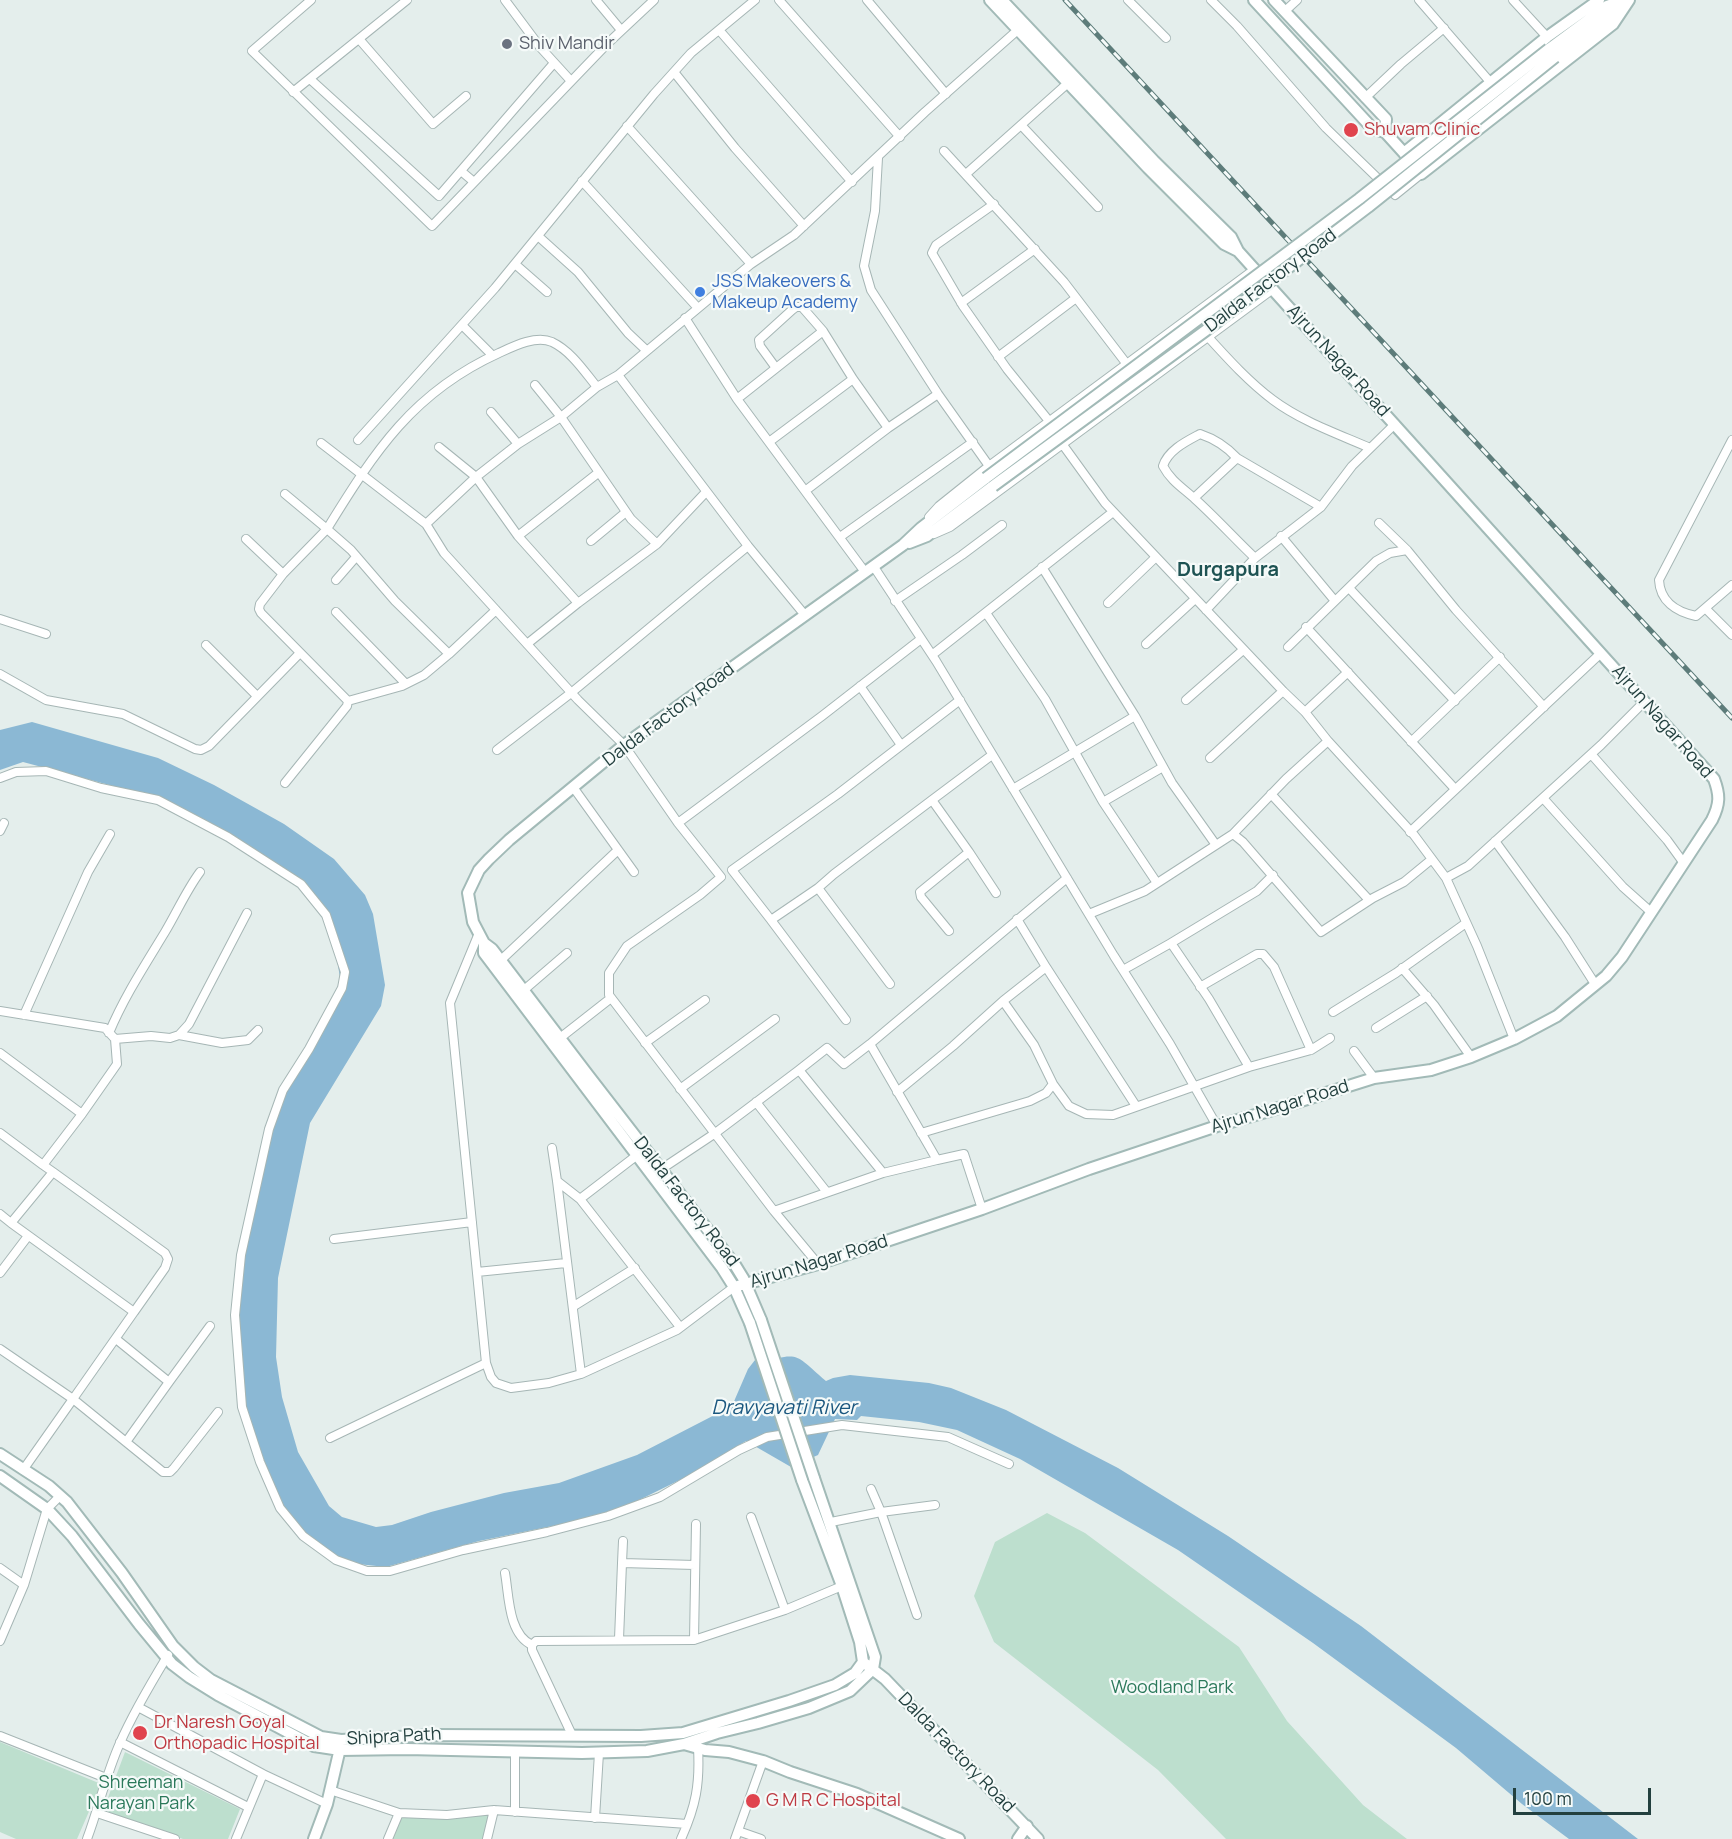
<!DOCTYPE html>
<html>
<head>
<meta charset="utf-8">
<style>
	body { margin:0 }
	#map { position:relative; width:1732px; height:1839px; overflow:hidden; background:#e4eeec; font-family:Manrope,sans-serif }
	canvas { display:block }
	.scale { position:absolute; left:1513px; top:1788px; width:138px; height:27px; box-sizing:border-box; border:3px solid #23403f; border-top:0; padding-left:8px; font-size:18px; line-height:21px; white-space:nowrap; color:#23403f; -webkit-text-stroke:4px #f5faf9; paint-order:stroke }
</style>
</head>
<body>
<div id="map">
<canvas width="1732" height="1839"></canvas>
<div class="scale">100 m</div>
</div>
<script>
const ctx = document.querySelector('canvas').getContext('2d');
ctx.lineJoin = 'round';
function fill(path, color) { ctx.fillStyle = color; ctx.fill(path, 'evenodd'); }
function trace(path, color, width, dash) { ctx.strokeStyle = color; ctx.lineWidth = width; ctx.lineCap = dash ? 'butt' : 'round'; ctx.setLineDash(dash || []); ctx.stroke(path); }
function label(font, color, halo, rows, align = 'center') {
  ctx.font = font + ' Manrope,sans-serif'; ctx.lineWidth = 4.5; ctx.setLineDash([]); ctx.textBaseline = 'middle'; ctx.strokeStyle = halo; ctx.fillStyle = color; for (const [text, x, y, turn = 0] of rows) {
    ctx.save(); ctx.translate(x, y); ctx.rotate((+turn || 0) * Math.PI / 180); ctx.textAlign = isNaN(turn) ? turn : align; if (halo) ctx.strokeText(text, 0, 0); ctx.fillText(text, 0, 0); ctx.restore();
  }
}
fill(new Path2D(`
	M 1047,1513 L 1085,1533 L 1239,1647 L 1287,1721 L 1363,1805 L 1407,1839 L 1226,1839 L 1158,1770 L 994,1642 L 974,1596 L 995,1542 Z
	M 0,1742 L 101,1784 L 77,1839 L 16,1839 L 0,1832 Z
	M 125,1752 L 240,1809 L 228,1839 L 183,1839 L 103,1811 Z
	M 494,1810 L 489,1839 L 388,1839 L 399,1813 Z`), '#bddfce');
fill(new Path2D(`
	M 32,722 L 158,758 L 214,785 L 284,824 L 334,859 L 365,895 L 373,914 L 385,985 L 381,1006 L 310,1123 L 278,1278 L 276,1357 L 282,1397 L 298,1452 L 329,1506 L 342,1517 L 376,1527 L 392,1525 L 431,1512 L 504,1493 L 559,1483 L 637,1455 L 732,1406 L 748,1369 L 755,1360 L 760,1363 C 801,1351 795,1355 826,1381 L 833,1378 L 850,1375 L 929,1383 L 951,1388 L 1006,1410 L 1118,1468 L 1228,1536 L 1361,1626 L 1638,1839 L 1569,1839 L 1522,1804 L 1456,1748 L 1313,1643 L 1178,1550 L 1020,1459 L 957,1430 L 919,1422 L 861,1416 L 857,1420 L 835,1419 L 818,1455 L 791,1467 L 746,1441 L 688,1476 L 635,1502 L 587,1519 L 479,1541 L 386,1567 L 348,1563 L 330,1554 L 309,1540 L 277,1498 L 264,1469 L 245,1407 L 236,1336 L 237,1269 L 272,1110 L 342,990 L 331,923 L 299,882 L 280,869 L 143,794 L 23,762 L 0,770 L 0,730 Z`), '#8bb8d4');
const street = new Path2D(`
	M 311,0 L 252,51 L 432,226 L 607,44 L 654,0
	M 505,0 L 540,47 L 571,81
	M 596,0 L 621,30
	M 779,0 L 900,137
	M 867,0 L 946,94
	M 1128,0 L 1166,38
	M 1211,0 L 1237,26 L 1326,128 L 1395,195 L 1421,174
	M 1419,0 L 1491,83
	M 1513,0 L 1547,37
	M 1285,11 L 1297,0
	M 719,30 L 852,182
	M 359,39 L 433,124 L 466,96
	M 674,72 L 735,148 L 804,226
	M 310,79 L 439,196 L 554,63
	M 293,92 L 407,0
	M 1365,98 L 1401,64 L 1444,28
	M 1021,125 L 1098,207
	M 627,126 L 751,264
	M 944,151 L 1064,282 L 1126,363
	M 878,158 L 875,211 L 864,266 L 871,290 L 938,394 L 989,466
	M 461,171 L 474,182
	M 966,174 L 1068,83
	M 582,181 L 697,307
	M 994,204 L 936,245 L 932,253 L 963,306 L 1007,369 L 1049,421
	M 538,236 L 578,272 L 628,333 L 646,350
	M 515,264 L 547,292
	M 961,303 L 1035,249
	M 685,318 L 737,399 L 865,572
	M 462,325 L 493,356
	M 1209,338 C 1229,360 1249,382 1273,400 C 1301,421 1338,434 1370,448
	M 998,357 L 1076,298
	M 776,368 L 760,346 L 759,340 L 792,310 L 796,307 L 802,307 L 823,331 L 853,379 L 888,428
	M 618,375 L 748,546 L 804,614
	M 535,385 L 561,417 L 631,519 L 657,544 L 578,603
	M 737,399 L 823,331
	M 491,412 L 518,444
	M 358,440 L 495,288 L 654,94 L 691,53 L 755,0
	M 1732,440 L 1659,580 C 1660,601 1676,612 1696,616 L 1732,585
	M 769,442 L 853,379
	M 321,443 L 426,524 L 444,553 L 578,700 L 624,745 L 678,823 L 721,877 L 700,895 L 627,946 L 609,973 L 609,995 L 774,1211 L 883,1173 L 799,1070 L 714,1134 L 660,1170
	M 1063,445 L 1105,503 L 1283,691 L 1305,712 L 1328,741 L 1414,835 L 1446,878 L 1477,946 L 1514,1039
	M 439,447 L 476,477 L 518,536 L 578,603 L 527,644
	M 805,491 L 888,428 L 938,394
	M 285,494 L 327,529 C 375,451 413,392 499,353 C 514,346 536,335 552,342 C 571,351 584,371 597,387
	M 1194,498 L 1237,458
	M 929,517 L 939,506 L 989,466 L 1255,269
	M 1379,523 L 1407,550 L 1456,610 L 1544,707
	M 426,524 L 476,477 L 518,444 L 561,417 L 597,387 L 618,375 L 751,264 L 794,235 L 925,112 L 1020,28
	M 934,534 L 950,527 L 1273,289
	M 518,536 L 598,473
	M 1281,536 L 1335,601
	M 840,537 L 973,442
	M 246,539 L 283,574 L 327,529 L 351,550 L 395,601 L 449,654 L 496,610
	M 591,541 L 626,512
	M 657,544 L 706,492
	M 1255,558 C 1235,539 1216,518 1195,499 C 1183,488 1171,481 1163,466 C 1168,450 1187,441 1200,434 C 1215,439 1226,446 1237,458 L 1321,507
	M 874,567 L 936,661 L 1114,956 L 1170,1044 L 1217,1126
	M 283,574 L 260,604 L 259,609 L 261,613 L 348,701 L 402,686 L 424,675 L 449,654
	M 336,580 L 356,557
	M 1349,588 L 1455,701
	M 895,601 L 962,555 L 1002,525
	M 1108,603 L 1156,557
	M 1706,609 L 1732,635
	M 1206,610 L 1255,558 L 1321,507 L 1352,466 L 1395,424
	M 336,612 L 406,684
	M 986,613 L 1045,699 L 1103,802 L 1163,767
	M 0,619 L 46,634
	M 1306,627 L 1455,789
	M 1146,644 L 1195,599
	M 206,645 L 257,696
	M 1288,647 L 1376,561 L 1390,553 L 1407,550
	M 932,655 L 1113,512
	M 0,674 L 46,700 L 123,714 L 195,749 L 201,750 L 209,746 L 299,654
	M 860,686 L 901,745
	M 1186,700 L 1243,650
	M 1305,712 L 1348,672
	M 1411,742 L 1500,657
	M 497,750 L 571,693 L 748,546
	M 1591,754 L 1667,840 L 1683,862
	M 1210,758 L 1283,691
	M 0,778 L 16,772 L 46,771 L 101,788 L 158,800 L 228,837 L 301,884 L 326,915 L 345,972 L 342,988 L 309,1049 L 283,1090 L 269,1129 L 241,1255 L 235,1315 L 242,1407 L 260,1462 L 280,1508 L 303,1536 L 336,1560 L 367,1571 L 390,1571 L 463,1550 L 547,1532 L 608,1516 L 660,1497 L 739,1450 L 767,1437 L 842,1425 L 948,1437 L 1009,1464
	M 285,783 L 347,706 L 348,701
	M 573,787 L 634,872
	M 1013,789 L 1135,716 L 1042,567
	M 1271,794 L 1369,900
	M 1543,798 L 1623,887 L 1651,912
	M 1103,802 L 1157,883
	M 678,823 L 822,716 L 921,639
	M 0,831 L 4,823
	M 1410,832 L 1601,653
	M 1233,834 L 1286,779 L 1328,741
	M 1495,841 L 1565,937 L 1595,984
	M 1216,845 L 1233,834 L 1243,842 L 1321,932 L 1373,898 L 1404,882 L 1432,859
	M 969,852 L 996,893
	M 1446,878 L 1468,866 L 1601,745 L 1645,701
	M 818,888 L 771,920 L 732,870 L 838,794 L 960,700
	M 1089,914 L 1145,891 L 1216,845 L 1172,783 L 1135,716
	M 771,920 L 846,1020
	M 949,931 L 921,897 L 920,892 L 969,852 L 932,800 L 992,755
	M 479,933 L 450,1003 L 486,1363 L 491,1377 L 496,1383 L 511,1388 L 549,1383 L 581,1374 L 677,1330 L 734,1287
	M 1171,943 L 1257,891 L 1273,875
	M 501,960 L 618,850
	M 1046,967 L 1136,1106
	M 1402,968 L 1434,1005 L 1471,1057
	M 1123,970 L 1171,943 L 1209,999 L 1249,1067
	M 890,984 L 818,888 L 834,874 L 932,800
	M 1200,987 L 1257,954 L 1263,954 L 1274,967 L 1311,1050
	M 524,990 L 567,953
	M 1003,1001 L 1046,967 L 1017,919
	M 0,1011 L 105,1028 L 115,1039 L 117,1064 L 82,1114 L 0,1053
	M 1333,1012 L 1396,973 L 1466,923
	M 24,1015 L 88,872 L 110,834
	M 1376,1028 L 1427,996
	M 109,1033 C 124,997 145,965 165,932 C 177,912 186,891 200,872
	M 179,1035 L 222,1043 L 248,1040 L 258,1030
	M 560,1038 L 611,998
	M 115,1039 L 151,1036 L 170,1038 L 179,1035 L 189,1024 L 247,913
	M 645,1043 L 705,1000
	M 870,1044 L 1067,878
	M 1354,1051 L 1374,1078
	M 799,1070 L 827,1048 L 844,1064 L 870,1044 L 937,1160 L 883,1173
	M 1053,1084 L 1069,1106 L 1086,1114 L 1113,1115 L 1249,1067 L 1311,1050 L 1330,1038
	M 680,1089 L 775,1019
	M 897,1092 L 953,1046 L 1003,1001 L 1034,1045 L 1053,1084 L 1046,1093 L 1030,1101 L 921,1133
	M 756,1102 L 826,1191
	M 0,1133 L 43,1165 L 82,1114
	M 552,1148 L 557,1181
	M 937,1160 L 964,1154 L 982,1209
	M 580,1199 L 636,1156
	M 774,1211 L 818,1264
	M 0,1214 L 11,1223 L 53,1172 L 43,1165
	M 11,1223 L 134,1312 L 165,1268 L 168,1259 L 165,1253 L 53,1172
	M 334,1239 L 472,1222
	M 477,1272 L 566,1263
	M 0,1273 L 28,1236
	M 574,1306 L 635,1268
	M 116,1339 L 169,1382 L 126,1442
	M 0,1349 L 73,1399 L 134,1312
	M 581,1374 L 557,1181 L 580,1199 L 680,1327
	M 169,1382 L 210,1326
	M 330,1438 L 486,1363
	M 23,1470 L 73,1399 L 163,1472 L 170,1472 L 174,1468 L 218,1412
	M 871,1489 L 881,1512 L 917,1615
	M 751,1517 L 785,1610
	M 831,1522 L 881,1512 L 935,1505
	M 622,1563 L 623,1541
	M 0,1568 L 24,1585
	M 505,1573 C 509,1595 508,1634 532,1645
	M 619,1639 L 622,1563 L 695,1565
	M 694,1640 L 696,1524
	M 0,1641 L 24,1585 L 47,1509 L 60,1496
	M 138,1707 L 263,1774 L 327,1804
	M 572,1735 L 532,1650 L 532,1645 L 536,1641 L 694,1640 L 785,1610 L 842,1586
	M 0,1736 L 106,1778
	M 120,1742 L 248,1807
	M 330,1790 L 399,1813 L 447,1815 L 494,1810 L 687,1824
	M 515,1812 L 515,1751
	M 97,1813 L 175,1839
	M 595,1818 L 599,1753
	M 738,1831 L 761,1839
	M 87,1839 C 99,1807 106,1774 120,1743 C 133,1713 151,1683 168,1655
	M 236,1839 L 263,1774
	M 388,1839 L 399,1813
	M 487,1839 L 494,1810
	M 681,1839 C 696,1806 700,1784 698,1748
	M 735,1839 L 763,1761`);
const secondary = new Path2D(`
	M 990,0 L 1148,168 L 1224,244 L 1238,251
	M 1254,0 L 1373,129 L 1385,132 L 1404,153
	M 1274,0 L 1386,119 L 1385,132
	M 1599,0 L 1547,37 L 1404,153 L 1421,174 L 1613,24 L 1629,0
	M 1549,49 L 1607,6 L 1624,0
	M 1555,57 L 1619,9
	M 909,543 L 927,536 L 993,486
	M 484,943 L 492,949 L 588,1075 L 735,1265 L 743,1278 L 761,1320
	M 734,1287 L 818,1264 L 982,1209 L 1089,1169 L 1217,1126 L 1269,1111 L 1374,1078 L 1431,1070 L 1471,1057 L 1514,1039 L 1557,1016 L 1606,976 L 1622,957 L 1712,820 C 1720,804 1720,795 1714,779 L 1238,251 L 1231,237 L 1154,161 L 1002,0
	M 750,1323 L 734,1287 L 722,1268 L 484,953 L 484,943 L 473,922 L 468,893 L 479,870 L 489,859 L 509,840 L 624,745 L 903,545 L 921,528 L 986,478
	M 0,1454 L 49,1486 L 67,1502 L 122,1573 L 173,1646 L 194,1667 L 211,1680 L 321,1737 L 341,1740 L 435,1735 L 641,1736 L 683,1733 L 789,1701 L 835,1685 L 855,1673 L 863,1662
	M 0,1476 L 47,1509 L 72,1536 L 139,1624 L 172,1664 L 189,1677 L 218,1695 L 314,1746 L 340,1750 L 407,1749 L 582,1753 L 647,1751 L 684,1744 L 705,1750 L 729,1752 L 763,1761 L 790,1772 L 857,1794 L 959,1839
	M 814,1478 L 875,1657 L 873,1669
	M 802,1480 L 842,1586 L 860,1642 L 863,1662 L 885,1679 L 1038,1839
	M 684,1744 L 717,1733 L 758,1723 L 809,1708 L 850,1691 L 873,1669
	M 314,1839 L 327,1804 L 341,1744
	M 1018,1839 L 1027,1826`);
trace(street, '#a6b6b5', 10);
trace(secondary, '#a2bab7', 14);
trace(street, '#fff', 8);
trace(secondary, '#fff', 10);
const rail = new Path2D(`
	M 1065,0 L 1732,718`);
trace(rail, '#5d7c7a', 5);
trace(rail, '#f5faf9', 3, [9]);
const secondaryBridge = new Path2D(`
	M 986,478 L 1359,199 L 1549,49
	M 993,486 L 1205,331 L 1368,207 L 1555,57
	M 761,1320 L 814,1478
	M 750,1323 L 802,1480`);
trace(secondaryBridge, '#a2bab7', 14, []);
trace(secondaryBridge, '#fff', 10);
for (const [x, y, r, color] of [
	[507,44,6,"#6b7280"],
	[1351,130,8,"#e0444e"],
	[700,292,6,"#3f7fe0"],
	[140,1733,8,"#e0444e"],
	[753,1801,8,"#e0444e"]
]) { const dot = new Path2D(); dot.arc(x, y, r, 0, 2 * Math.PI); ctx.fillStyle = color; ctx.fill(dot); trace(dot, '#f5faf9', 2); }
label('18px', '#5b616d', '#f5faf9', [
	["Shiv Mandir",519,44]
], 'left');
label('18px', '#be3a42', '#f5faf9', [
	["Shuvam Clinic",1364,130],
	["Dr Naresh Goyal",154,1723],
	["Orthopadic Hospital",154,1744],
	["G M R C Hospital",766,1801]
], 'left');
label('18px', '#23403f', '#f5faf9', [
	["Dalda Factory Road",1271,281,-37],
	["Ajrun Nagar Road",1338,361,48],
	["Dalda Factory Road",669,715,-37],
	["Ajrun Nagar Road",1662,722,49],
	["Ajrun Nagar Road",1280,1107,-17],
	["Dalda Factory Road",686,1202,52],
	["Ajrun Nagar Road",819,1262,-17],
	["Shipra Path",394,1737,-3],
	["Dalda Factory Road",956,1753,46]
]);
label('18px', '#366cbe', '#f5faf9', [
	["JSS Makeovers &",712,282],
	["Makeup Academy",712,303]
], 'left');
label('18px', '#2b795b', '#f5faf9', [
	["Woodland Park",1172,1688],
	["Shreeman",141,1783],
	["Narayan Park",141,1804]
]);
label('bold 20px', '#1e5353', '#f5faf9', [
	["Durgapura",1228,570]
]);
label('italic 20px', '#1a577f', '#f5faf9', [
	["Dravyavati River",784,1408]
]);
</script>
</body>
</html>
